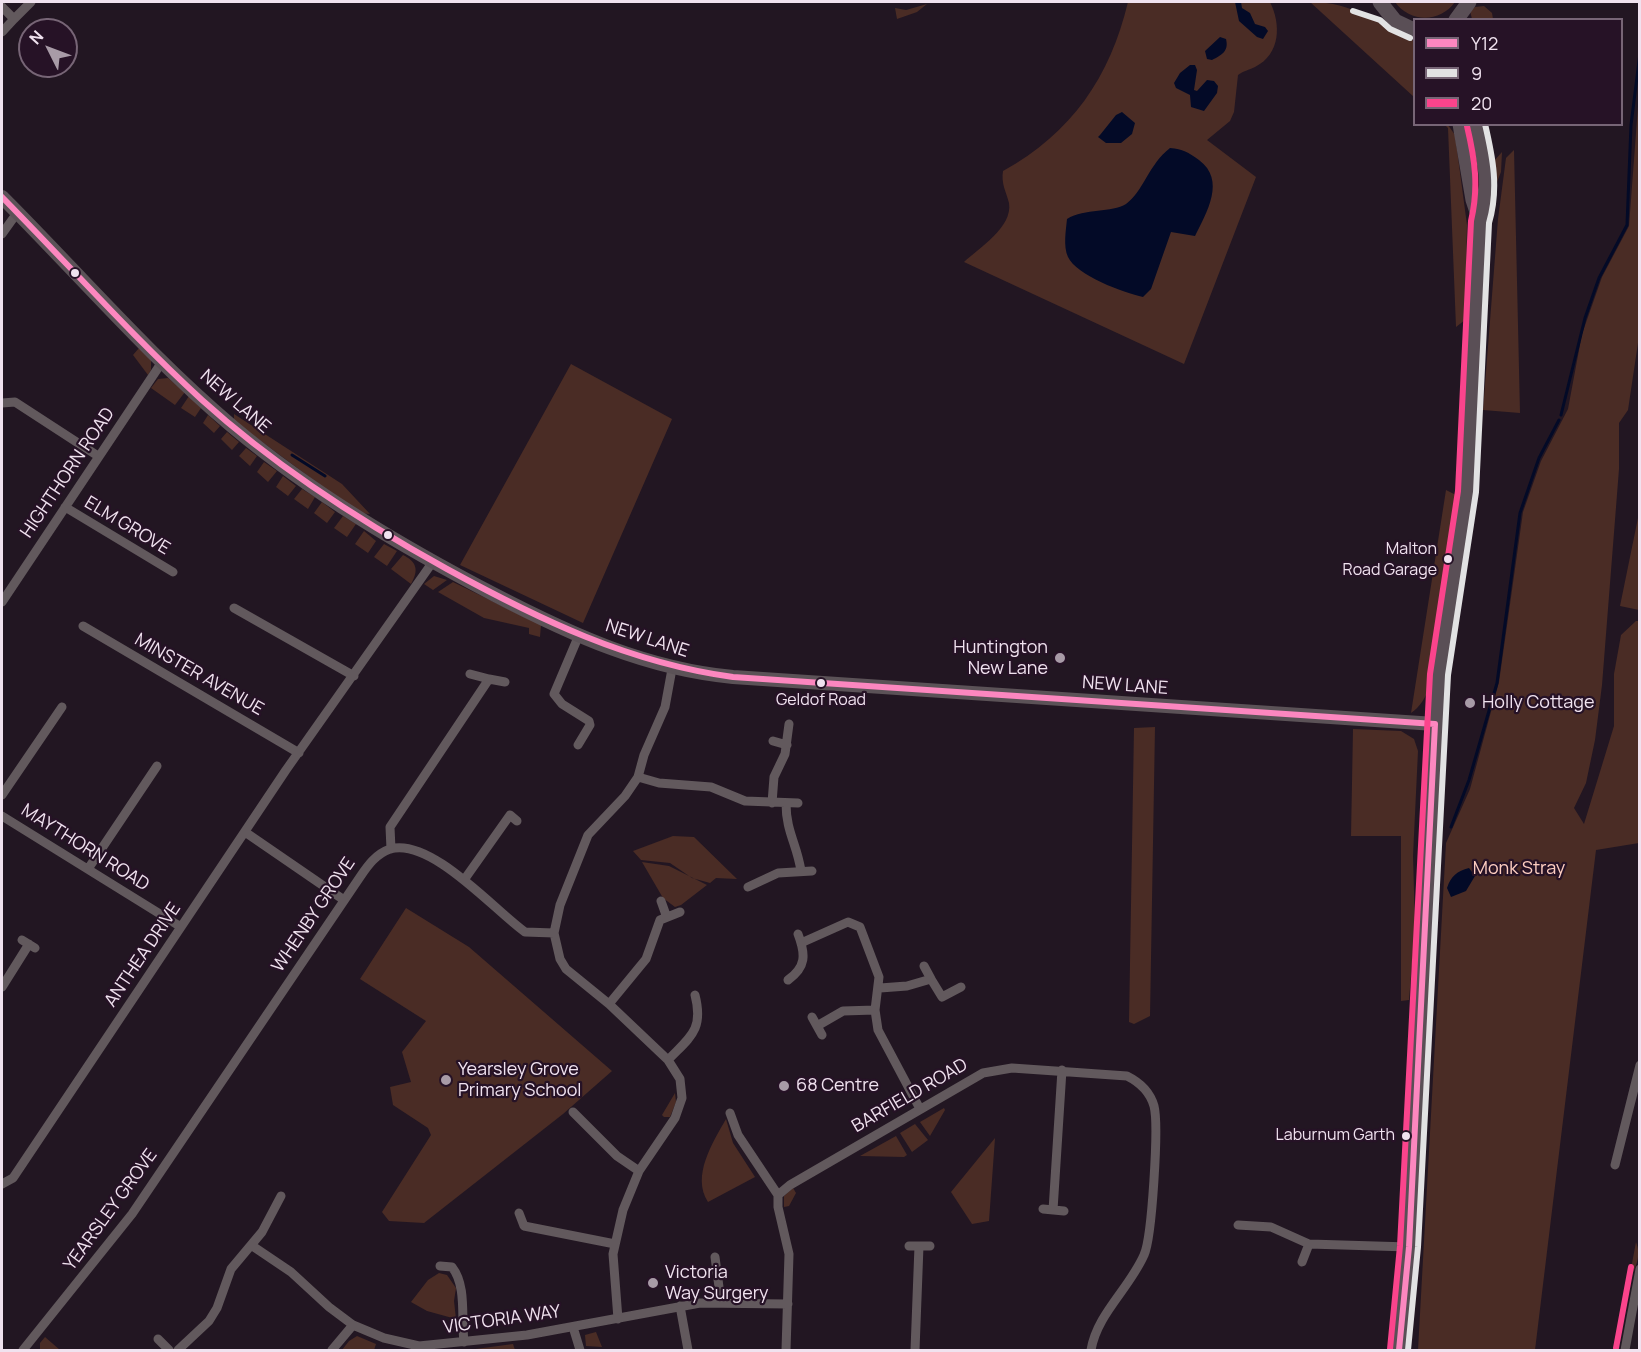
<!DOCTYPE html>
<html>
<head>
<meta charset="utf-8">
<style>
	body { margin:0 }
	#map { position:relative; width:1641px; height:1352px; overflow:hidden; background:#221622; font-family:Manrope,sans-serif }
	canvas { display:block }
	.frame { position:absolute; inset:0; border:3px solid #f0e2ef; pointer-events:none }
	.legend { position:absolute; left:1413px; top:18px; width:210px; height:108px; box-sizing:border-box; background:#261226; border:2px solid #776576; margin:0; padding:8px 10px; list-style:none; font-size:18px; color:#f0e2ef }
	.legend li { display:flex; align-items:center; gap:12px; height:30px }
	.legend b { width:30px; border:2px solid #776576 }
	.north { position:absolute; left:18px; top:18px; width:60px; height:60px; box-sizing:border-box; background:#261226; border:2px solid #776576; border-radius:50%; rotate:312deg; font-size:16px; font-weight:700; line-height:24px; text-align:center; color:#f0e2ef }
	.north::after { content:''; display:block; margin:auto; width:21px; height:27px; background:#a89ba7; clip-path:polygon(50% 0,100% 100%,50% 72%,0 100%) }
</style>
</head>
<body>
<div id="map">
<canvas width="1641" height="1352"></canvas>
<div class="frame"></div>
<ul class="legend">
<li><b style="height:8px;background:#fc87bf"></b>Y12</li>
<li><b style="height:8px;background:#e2e2e3"></b>9</li>
<li><b style="height:8px;background:#fa448c"></b>20</li>
</ul>
<div class="north">N</div>
</div>
<script>
const ctx = document.querySelector('canvas').getContext('2d');
ctx.lineJoin = 'round';
function fill(path, color) { ctx.fillStyle = color; ctx.fill(path, 'evenodd'); }
function trace(path, color, width, dash) { ctx.strokeStyle = color; ctx.lineWidth = width; ctx.lineCap = dash ? 'butt' : 'round'; ctx.setLineDash(dash || []); ctx.stroke(path); }
function label(font, color, halo, rows, align = 'center') {
  ctx.font = font + ' Manrope,sans-serif'; ctx.lineWidth = 4.5; ctx.setLineDash([]); ctx.textBaseline = 'middle'; ctx.strokeStyle = halo; ctx.fillStyle = color; for (const [text, x, y, turn = 0] of rows) {
    ctx.save(); ctx.translate(x, y); ctx.rotate((+turn || 0) * Math.PI / 180); ctx.textAlign = isNaN(turn) ? turn : align; if (halo) ctx.strokeText(text, 0, 0); ctx.fillText(text, 0, 0); ctx.restore();
  }
}
fill(new Path2D(`
	M 1128,2 L 1270,2 C 1281,24 1281,54 1255,67 C 1249,70 1243,71 1238,75 L 1234,112 L 1230,121 L 1207,140 L 1256,177 L 1184,364 L 964,262 C 979,248 1013,227 1009,203 C 1006,191 1001,184 1003,171 C 1072,133 1110,77 1128,2 Z
	M 1310,2 C 1348,1 1382,23 1414,41 L 1414,97 Z
	M 1395,2 L 1455,2 C 1440,23 1410,23 1395,2 Z
	M 927,4 L 917,12 L 897,19 L 895,8 L 906,10 Z
	M 1484,6 L 1492,13 L 1493,19 L 1472,19 L 1470,11 L 1475,7 Z
	M 1639,93 L 1639,336 L 1628,410 L 1619,423 L 1619,469 L 1602,685 L 1595,740 L 1586,783 L 1574,808 L 1584,824 L 1614,726 L 1614,674 L 1621,635 L 1636,621 L 1639,621 L 1639,843 L 1596,850 L 1535,1350 L 1418,1350 L 1446,843 L 1470,789 L 1499,682 L 1523,512 L 1541,461 L 1568,409 L 1582,334 L 1602,277 L 1629,226 Z
	M 1445,125 L 1448,125 L 1455,135 L 1467,225 L 1465,320 L 1456,327 L 1448,128 Z
	M 1514,150 L 1520,413 L 1483,410 L 1498,219 L 1506,158 Z
	M 1502,152 L 1501,172 L 1497,182 L 1494,161 Z
	M 139,348 L 151,360 L 151,370 L 148,375 L 133,355 Z
	M 571,364 L 672,419 L 583,623 L 460,565 Z
	M 168,378 L 185,392 L 175,405 L 151,388 L 158,379 Z
	M 189,396 L 201,408 L 195,417 L 181,408 Z
	M 234,414 L 342,484 L 370,514 L 358,513 L 234,421 Z
	M 208,415 L 220,426 L 214,433 L 203,423 Z
	M 227,432 L 239,442 L 232,450 L 221,439 Z
	M 246,448 L 257,456 L 250,466 L 239,456 Z
	M 264,462 L 277,471 L 268,482 L 257,472 Z
	M 283,476 L 296,486 L 288,496 L 276,487 Z
	M 302,489 L 315,497 L 308,509 L 294,499 Z
	M 1446,490 L 1460,497 C 1459,506 1459,516 1456,525 C 1454,532 1449,538 1448,546 C 1442,586 1447,691 1411,713 Z
	M 322,502 L 335,512 L 327,523 L 314,513 Z
	M 1639,513 L 1640,610 L 1639,610 L 1620,606 Z
	M 343,516 L 356,524 L 347,537 L 334,528 Z
	M 364,531 L 376,541 L 368,553 L 355,544 Z
	M 384,544 L 397,551 L 387,566 L 374,557 Z
	M 403,555 C 417,562 419,570 411,584 L 391,569 Z
	M 434,576 L 447,580 L 433,590 L 424,584 Z
	M 453,582 L 541,625 L 540,637 L 529,634 L 529,628 L 484,618 L 438,592 Z
	M 1155,727 L 1150,1016 L 1134,1024 L 1129,1022 L 1134,728 Z
	M 1353,729 L 1401,731 L 1414,739 L 1418,751 L 1413,856 L 1415,927 L 1409,1000 L 1401,1001 L 1401,836 L 1351,836 Z
	M 673,836 L 694,837 L 737,879 L 716,878 L 710,883 L 692,878 L 670,863 L 641,860 L 633,851 Z
	M 642,862 L 669,866 L 707,885 L 681,905 L 675,907 L 663,898 Z
	M 406,908 L 469,947 L 612,1071 L 563,1114 L 424,1223 L 389,1221 L 382,1212 L 431,1135 L 428,1128 L 393,1105 L 390,1087 L 411,1082 L 402,1052 L 426,1021 L 360,979 Z
	M 675,1093 L 676,1102 L 670,1117 L 664,1117 L 662,1115 Z
	M 944,1108 L 945,1110 L 930,1136 L 920,1122 Z
	M 726,1119 L 733,1143 L 755,1177 L 708,1202 C 691,1176 713,1142 726,1119 Z
	M 915,1124 L 928,1140 L 912,1152 L 900,1133 Z
	M 896,1136 L 907,1155 L 904,1157 L 860,1156 Z
	M 995,1138 L 989,1221 L 972,1224 L 951,1192 Z
	M 793,1188 L 796,1193 L 789,1206 L 784,1207 L 784,1196 Z
	M 1636,1242 C 1641,1255 1637,1263 1632,1275 L 1630,1274 Z
	M 439,1273 L 447,1275 L 456,1288 L 454,1301 L 456,1319 L 427,1311 L 411,1302 L 428,1280 Z
	M 596,1332 L 602,1347 L 586,1346 L 585,1335 Z
	M 357,1336 L 376,1344 L 374,1350 L 342,1350 L 349,1341 Z
	M 45,1337 L 60,1350 L 40,1350 L 40,1343 Z
	M 513,1344 L 515,1350 L 468,1350 Z`), '#4a2c25');
fill(new Path2D(`
	M 1235,2 L 1241,2 L 1242,8 L 1250,13 L 1255,24 L 1265,27 L 1268,31 L 1263,39 L 1257,37 L 1239,21 Z
	M 1220,37 L 1226,39 C 1229,51 1222,55 1212,60 L 1207,59 L 1205,51 Z
	M 1190,65 L 1195,65 L 1197,70 L 1194,90 L 1197,91 L 1207,80 L 1214,81 L 1218,86 L 1217,93 L 1204,111 L 1191,107 L 1190,95 L 1176,88 L 1174,83 L 1180,73 Z
	M 1122,112 L 1135,123 L 1132,134 L 1121,143 L 1106,143 L 1098,137 L 1100,135 L 1116,115 Z
	M 1170,148 C 1183,149 1188,152 1199,160 C 1226,180 1207,212 1195,236 L 1171,232 L 1151,289 L 1143,297 C 1124,293 1076,275 1068,257 C 1063,246 1066,230 1067,219 C 1085,208 1112,213 1126,204 C 1143,192 1149,164 1170,148 Z
	M 1469,868 L 1475,876 L 1466,891 L 1451,897 L 1447,888 C 1451,876 1457,871 1469,868 Z`), '#030a27');
trace(new Path2D(`
	M 1639,2 L 1640,5
	M 1561,415 L 1585,318 L 1599,278 L 1627,225 L 1631,125 L 1640,53
	M 292,455 L 325,476
	M 1451,827 L 1469,780 L 1497,683 L 1520,513 L 1539,458 L 1559,420`), '#030a27', 3);
trace(new Path2D(`
	M 2,7 L 14,19 L 2,32
	M 14,19 L 31,2
	M 2,234 L 17,213
	M 2,403 L 15,402 L 98,456
	M 65,507 L 173,572
	M 2,602 L 162,362
	M 234,608 L 354,676
	M 83,626 L 299,753
	M 489,679 L 505,682
	M 773,741 L 787,745
	M 578,745 L 590,725 L 589,721 L 562,704 L 554,694 L 579,635
	M 638,777 L 659,783 L 711,787 L 745,801 L 798,803
	M 2,795 L 62,707
	M 772,803 L 774,777 L 785,754 L 789,724
	M 786,803 C 786,832 797,844 801,871
	M 2,816 L 181,927
	M 245,832 L 344,900
	M 391,849 L 390,827 L 489,679 L 470,674
	M 88,869 L 157,766
	M 464,880 L 510,815 L 517,821
	M 748,887 L 778,873 L 812,871
	M 661,901 L 666,915
	M 22,940 L 35,948
	M 801,943 L 848,922 L 860,927 L 879,977 L 875,1010 L 878,1030 L 920,1109
	M 924,966 L 931,979
	M 788,980 C 806,967 806,955 798,934
	M 2,987 L 29,944
	M 880,988 L 907,986 L 931,979 L 942,997 L 961,987
	M 609,1004 L 646,959 L 660,920 L 680,912
	M 812,1017 L 822,1035
	M 817,1026 L 843,1011 L 875,1010
	M 668,1060 C 690,1037 704,1030 695,995
	M 573,1112 L 617,1156 L 639,1171
	M 730,1113 L 738,1135 L 778,1195 L 778,1207 L 789,1254 L 786,1350
	M 1615,1165 L 1640,1065
	M 2,1184 L 13,1178 L 286,770 L 432,563
	M 778,1195 L 790,1185 L 983,1073 L 1012,1068 L 1127,1076 C 1139,1082 1150,1092 1154,1106 C 1159,1125 1152,1238 1144,1255 C 1129,1289 1097,1314 1091,1350
	M 1043,1209 L 1064,1211
	M 1053,1210 L 1062,1070
	M 519,1213 L 524,1226 L 615,1244
	M 1238,1225 L 1271,1227 L 1309,1244 L 1302,1262
	M 1309,1244 L 1409,1247
	M 251,1245 L 291,1272 L 329,1307 L 353,1325 L 384,1338 L 419,1346 L 527,1335 L 700,1303 L 788,1304
	M 909,1246 L 930,1246
	M 715,1257 L 721,1302
	M 440,1266 L 452,1267 C 467,1286 461,1318 464,1342
	M 680,1306 L 688,1350
	M 618,1319 L 613,1254 L 623,1210 L 639,1171 L 675,1118 L 682,1098 L 680,1079 L 668,1060 L 609,1004 L 566,969 L 560,959 L 554,933 L 560,905 L 588,835 L 625,796 L 638,777 L 644,755 L 665,707 L 672,669
	M 573,1327 L 580,1350
	M 158,1339 L 169,1350
	M 23,1350 L 132,1214 L 360,877 C 368,865 376,854 390,849 C 431,837 495,911 525,932 L 554,933
	M 178,1350 L 209,1321 L 217,1308 L 231,1269 L 262,1232 L 281,1196
	M 332,1350 L 353,1325
	M 915,1350 L 919,1246
	M 1625,1350 L 1640,1269`), '#62595d', 9);
trace(new Path2D(`
	M 2,197 C 78,273 150,357 233,427 C 313,494 403,547 495,595 C 572,635 647,669 733,677 L 1435,724`), '#5b5257', 14);
trace(new Path2D(`
	M 1380,2 L 1395,21 L 1414,30
	M 1456,20 L 1469,2
	M 1460,124 L 1473,200 L 1480,221
	M 1399,1350 L 1409,1247 L 1439,674 L 1467,492 L 1480,221 C 1493,187 1484,159 1476,124`), '#5a4f56', 15);
trace(new Path2D(`
	M 2,197 C 69,265 132,336 202,400 C 276,467 360,521 447,569 C 538,619 629,663 733,677 L 1435,724
	M 1399,1350 L 1409,1247 L 1435,724`), '#fc87bf', 6);
trace(new Path2D(`
	M 1353,11 L 1380,20 L 1390,29 L 1410,38
	M 1408,1350 L 1418,1247 L 1448,675 L 1476,492 L 1489,223 C 1499,189 1493,158 1485,124`), '#e2e2e3', 6);
trace(new Path2D(`
	M 1616,1348 L 1631,1267
	M 1390,1349 L 1400,1246 L 1430,674 L 1458,491 L 1471,221 C 1479,187 1475,160 1467,126`), '#fa448c', 6);
for (const [x, y, r, color] of [
	[75,273,5,"#f0e2ef"],
	[388,535,5,"#f0e2ef"],
	[1448,559,5,"#f0e2ef"],
	[1060,658,6,"#a89ba7"],
	[821,683,5,"#f0e2ef"],
	[1470,703,6,"#a89ba7"],
	[446,1080,6,"#a89ba7"],
	[784,1086,6,"#a89ba7"],
	[1406,1136,5,"#f0e2ef"],
	[653,1283,6,"#a89ba7"]
]) { const dot = new Path2D(); dot.arc(x, y, r, 0, 2 * Math.PI); ctx.fillStyle = color; ctx.fill(dot); trace(dot, '#261226', 2); }
label('16px', '#f0e2ef', '#261226', [
	["Malton",1437,550],
	["Road Garage",1437,571],
	["Geldof Road",821,701,"center"],
	["Laburnum Garth",1395,1136]
], 'right');
label('18px', '#f0e2ef', '#261226', [
	["NEW LANE",235,402,41],
	["HIGHTHORN ROAD",68,473,-56],
	["ELM GROVE",127,526,31],
	["NEW LANE",647,639,18],
	["MINSTER AVENUE",199,675,30],
	["NEW LANE",1125,686,4],
	["MAYTHORN ROAD",85,848,32],
	["WHENBY GROVE",314,915,-56],
	["ANTHEA DRIVE",143,955,-56],
	["BARFIELD ROAD",910,1096,-30],
	["YEARSLEY GROVE",111,1210,-54],
	["VICTORIA WAY",502,1320,-8]
]);
label('18px', '#f0e2ef', '#261226', [
	["Huntington",1048,648,"right"],
	["New Lane",1048,669,"right"],
	["Holly Cottage",1482,703],
	["Yearsley Grove",458,1070],
	["Primary School",458,1091],
	["68 Centre",796,1086],
	["Victoria",665,1273],
	["Way Surgery",665,1294]
], 'left');
label('18px', '#fecec1', '#261226', [
	["Monk Stray",1519,869]
]);
</script>
</body>
</html>
